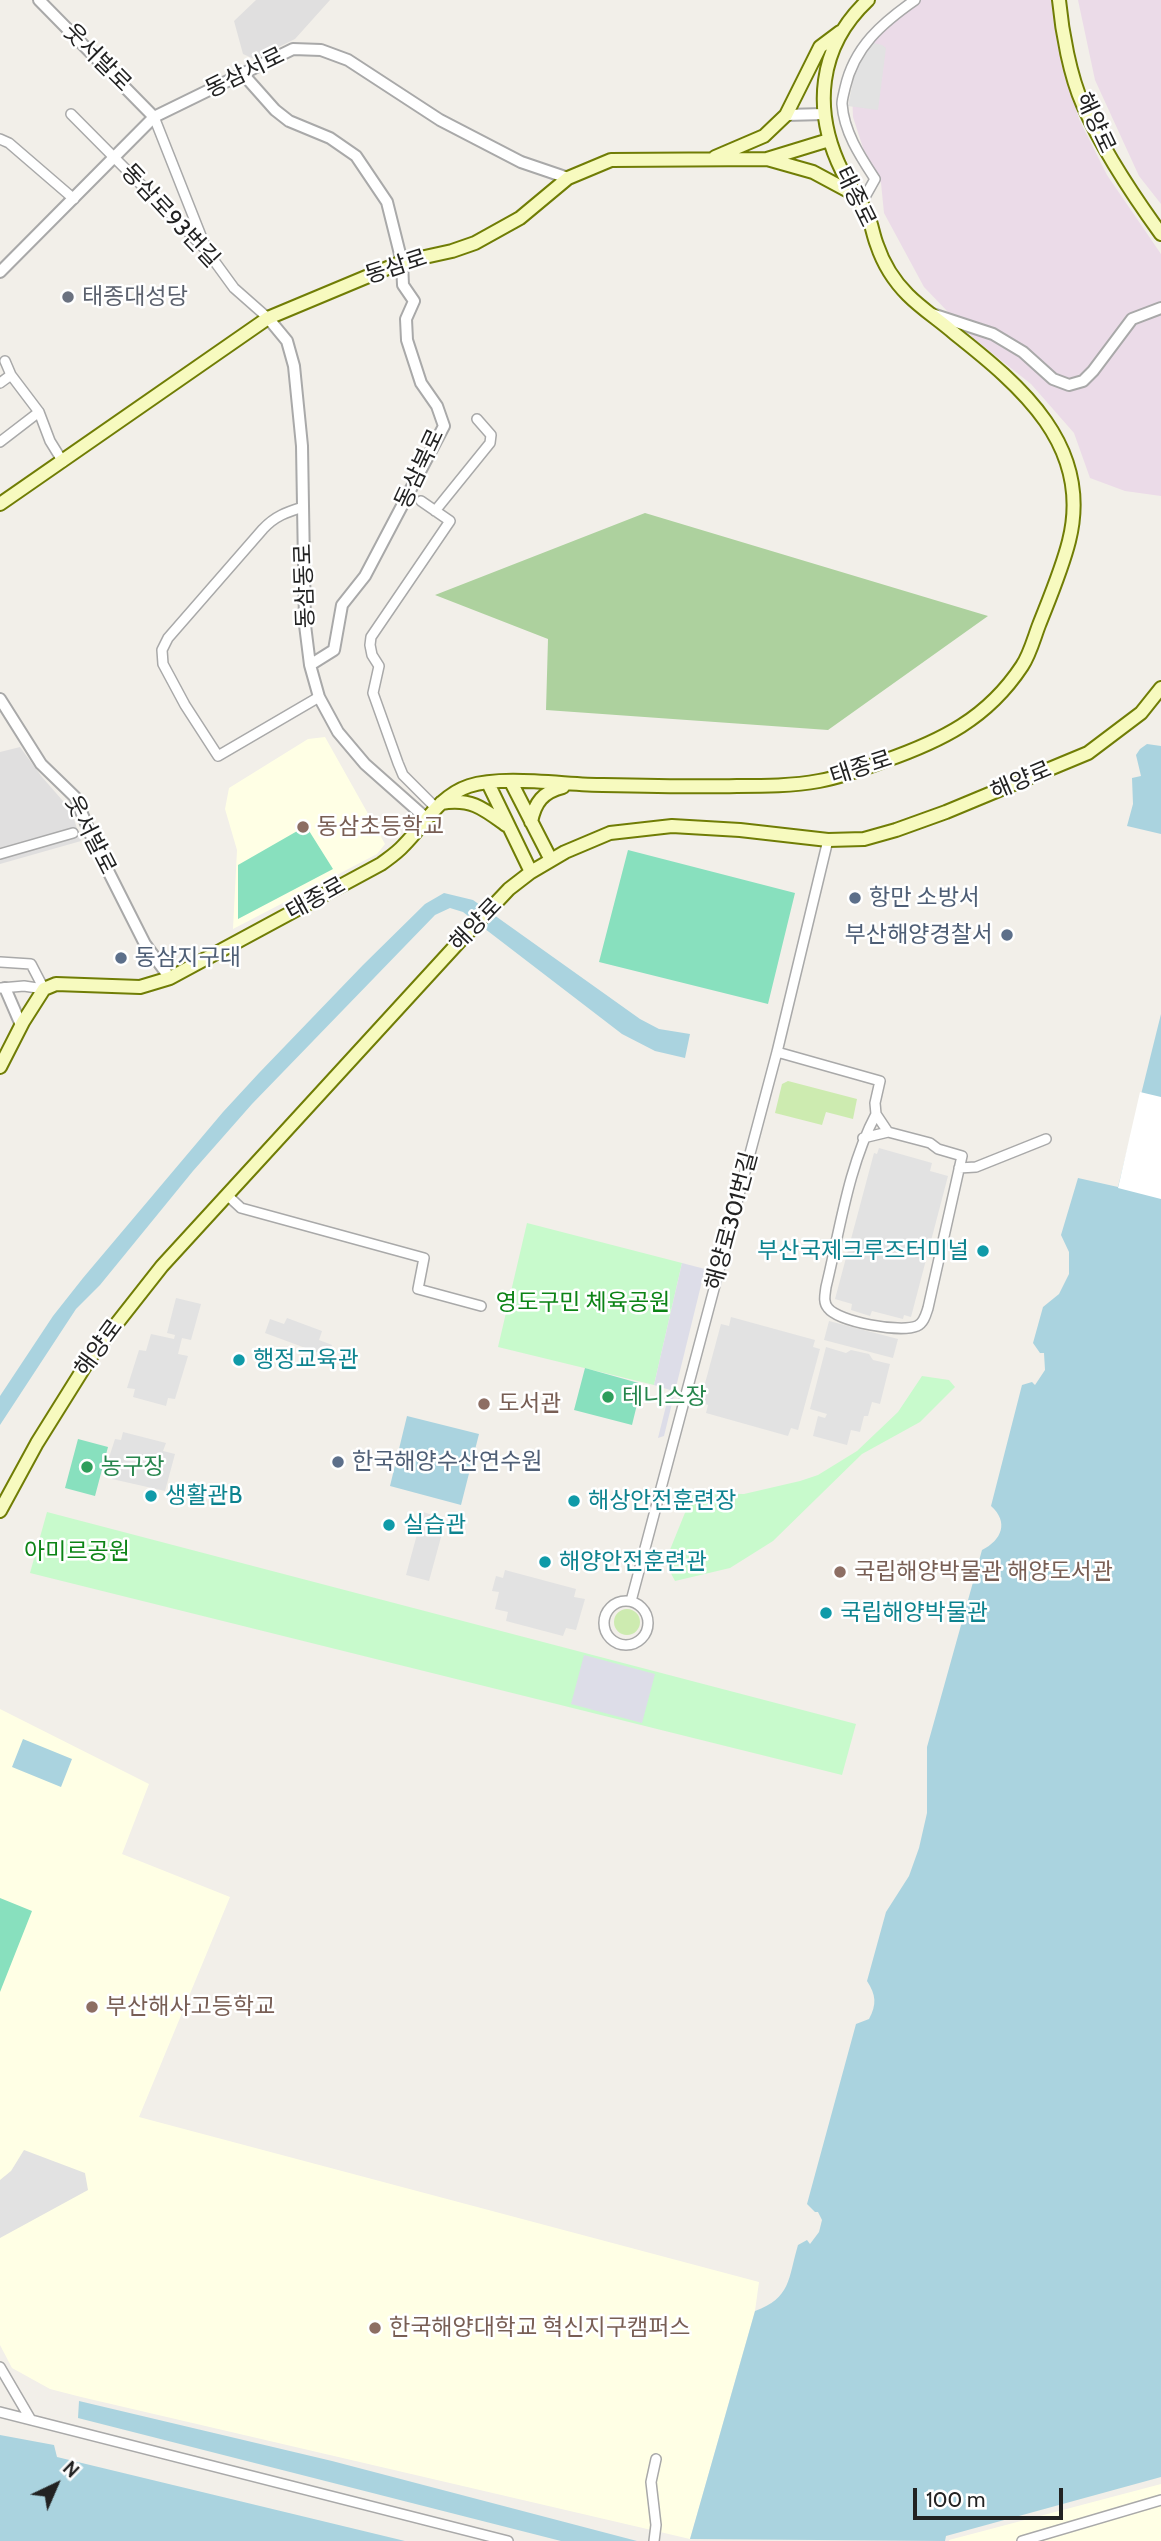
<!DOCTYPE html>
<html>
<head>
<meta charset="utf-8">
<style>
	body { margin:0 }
	#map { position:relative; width:1161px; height:2541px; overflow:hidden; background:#f2efe9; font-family:Cabin,sans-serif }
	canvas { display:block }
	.north { position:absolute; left:21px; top:2450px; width:70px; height:70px; -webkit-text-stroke:5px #fff; paint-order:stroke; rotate:44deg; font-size:19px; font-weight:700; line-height:28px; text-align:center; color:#222 }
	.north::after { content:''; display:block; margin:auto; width:24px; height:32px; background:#222; clip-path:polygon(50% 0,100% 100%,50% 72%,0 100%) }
	.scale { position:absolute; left:913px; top:2488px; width:150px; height:32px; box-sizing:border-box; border:4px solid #222; border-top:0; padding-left:9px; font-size:21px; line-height:24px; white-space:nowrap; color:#222; -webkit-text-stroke:5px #fff; paint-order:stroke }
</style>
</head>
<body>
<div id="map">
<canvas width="1161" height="2541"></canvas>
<div class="north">N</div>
<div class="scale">100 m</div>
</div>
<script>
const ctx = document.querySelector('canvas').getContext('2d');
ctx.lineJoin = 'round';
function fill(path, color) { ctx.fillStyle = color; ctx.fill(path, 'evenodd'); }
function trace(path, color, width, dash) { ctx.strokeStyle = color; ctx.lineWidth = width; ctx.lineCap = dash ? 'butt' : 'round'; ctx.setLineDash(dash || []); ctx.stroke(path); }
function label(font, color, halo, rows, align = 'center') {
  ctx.font = font + ' Cabin,"Noto Sans KR",sans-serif'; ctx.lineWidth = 5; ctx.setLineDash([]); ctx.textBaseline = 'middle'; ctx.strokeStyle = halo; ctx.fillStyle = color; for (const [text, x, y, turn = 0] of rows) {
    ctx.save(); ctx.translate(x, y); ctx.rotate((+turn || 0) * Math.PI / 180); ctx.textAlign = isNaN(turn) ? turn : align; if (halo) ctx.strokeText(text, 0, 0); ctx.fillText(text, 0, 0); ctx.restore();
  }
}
fill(new Path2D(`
	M 256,0 L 330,0 L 295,39 L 254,59 L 243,54 L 234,21 Z
	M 20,747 L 42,777 L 63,801 L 74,819 L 81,841 L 0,864 L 0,752 Z`), '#e0dfdf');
fill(new Path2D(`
	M 921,0 L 1051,0 L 1059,43 L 1079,119 L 1107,175 L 1161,254 L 1161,496 L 1125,491 L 1090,478 L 1074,433 L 1031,384 L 974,339 L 924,287 L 884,213 L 881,183 L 863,148 L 853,117 L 852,91 L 858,67 L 880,33 Z
	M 1078,0 L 1161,0 L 1161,204 L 1139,176 L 1095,80 Z`), '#ebdbe8');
fill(new Path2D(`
	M 325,737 L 385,844 L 377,854 L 233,929 L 237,850 L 225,809 L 229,788 L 308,739 Z
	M 0,1709 L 149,1784 L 122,1854 L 230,1897 L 139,2117 L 759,2282 L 755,2311 L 690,2539 L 81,2397 L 50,2389 L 12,2368 L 0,2345 Z
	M 1161,2484 L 1161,2541 L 949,2541 L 949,2540 Z`), '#ffffe5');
fill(new Path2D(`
	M 788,1081 L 857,1099 L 853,1119 L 826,1112 L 822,1125 L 775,1113 L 782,1084 Z
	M614 1622a13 13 0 1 1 26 0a13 13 0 1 1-26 0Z`), '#cdebb0');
fill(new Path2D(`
	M 645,513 L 988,616 L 828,730 L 546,710 L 548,639 L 435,595 Z`), '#add19e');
fill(new Path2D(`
	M 527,1223 L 682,1263 L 654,1385 L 498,1347 Z
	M 922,1376 L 949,1380 L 955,1387 L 920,1422 L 862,1454 L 773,1541 L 730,1568 L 675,1581 L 665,1562 L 693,1493 L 744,1494 L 800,1481 L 818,1475 L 857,1451 L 898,1412 Z
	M 47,1512 L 856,1724 L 842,1775 L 30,1573 Z`), '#c8facc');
fill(new Path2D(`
	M 306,826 L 333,869 L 238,919 L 238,865 Z
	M 628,850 L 795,893 L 768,1004 L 599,962 Z
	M 585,1368 L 642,1384 L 632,1425 L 574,1410 Z
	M 78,1439 L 108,1447 L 95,1496 L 65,1488 Z
	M 0,1898 L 32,1911 L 0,1992 Z`), '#88e0be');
fill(new Path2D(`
	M 870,42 L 882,45 L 886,48 L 878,110 L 848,106 L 856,67 Z
	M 879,1148 L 932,1163 L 930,1171 L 948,1176 L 911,1317 L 904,1315 L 903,1319 L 872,1311 L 870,1316 L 851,1310 L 852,1304 L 835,1299 L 874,1153 L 877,1154 Z
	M 176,1298 L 201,1304 L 191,1340 L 182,1338 L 178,1354 L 188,1356 L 175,1399 L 168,1398 L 166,1406 L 133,1397 L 135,1389 L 127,1388 L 139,1350 L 146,1351 L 151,1334 L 174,1339 L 175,1335 L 167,1333 Z
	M 731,1317 L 815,1340 L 813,1347 L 820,1349 L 798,1430 L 791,1428 L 788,1436 L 706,1413 L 708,1405 L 700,1402 L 721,1324 L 729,1326 Z
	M 287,1318 L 322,1331 L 319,1340 L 332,1345 L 327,1356 L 265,1333 L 270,1319 L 284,1324 Z
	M 829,1321 L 898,1339 L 893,1358 L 824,1340 Z
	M 826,1347 L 846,1353 L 851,1350 L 869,1354 L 873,1360 L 890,1364 L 880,1404 L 872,1402 L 868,1416 L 864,1416 L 860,1432 L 851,1430 L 847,1445 L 813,1436 L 818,1416 L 825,1418 L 827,1414 L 810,1409 Z
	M 123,1432 L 166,1443 L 163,1451 L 175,1454 L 165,1491 L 112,1479 L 113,1472 L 105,1470 L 115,1439 L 121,1440 Z
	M 423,1512 L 446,1519 L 429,1581 L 406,1575 Z
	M 505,1570 L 576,1589 L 574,1597 L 585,1599 L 576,1630 L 566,1628 L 563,1636 L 506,1621 L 508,1612 L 495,1609 L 499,1592 L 492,1591 L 496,1576 L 503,1578 Z
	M 24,2150 L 85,2173 L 88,2190 L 0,2238 L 0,2180 L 11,2171 Z`), '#e2e2e2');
fill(new Path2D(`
	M 682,1263 L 705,1269 L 664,1436 L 658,1438 L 670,1390 L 654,1385 Z
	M 584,1655 L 655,1674 L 642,1723 L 571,1704 Z`), '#dddde8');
fill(new Path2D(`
	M 1147,744 L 1161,746 L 1161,834 L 1127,826 L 1133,804 L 1132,778 L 1141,776 L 1136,755 L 1140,749 Z
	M 444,893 L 473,900 L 640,1019 L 659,1029 L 690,1034 L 685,1058 L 655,1051 L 622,1034 L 463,912 L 450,908 L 435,915 L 252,1104 L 193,1171 L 100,1285 L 76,1309 L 0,1425 L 0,1396 L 53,1316 L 83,1278 L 223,1112 L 259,1073 L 363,965 L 425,904 Z
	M 1161,1014 L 1161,2477 L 946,2536 L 945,2541 L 690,2539 L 755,2311 C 791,2298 788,2279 798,2245 L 807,2240 L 810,2244 L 819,2232 L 822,2220 L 818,2212 L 815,2212 L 807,2204 L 856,2024 L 869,2019 C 877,2004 876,1995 867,1981 L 886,1912 L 909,1876 L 919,1848 L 927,1813 L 927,1747 L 982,1550 C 1002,1540 1009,1522 991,1506 L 1022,1385 L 1032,1382 L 1035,1385 L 1045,1370 L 1044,1353 L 1040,1353 L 1033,1343 L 1043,1307 L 1059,1294 L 1069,1274 L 1069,1252 L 1061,1235 L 1078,1178 L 1118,1187 Z
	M 407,1416 L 479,1434 L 461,1505 L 390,1486 Z
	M 23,1739 L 72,1759 L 61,1787 L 12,1767 Z
	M 79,2401 L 332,2461 L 637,2541 L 561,2541 L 78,2418 Z
	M 0,2435 L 54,2445 L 57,2457 L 405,2541 L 0,2541 Z`), '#aad3df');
fill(new Path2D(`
	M 1140,1092 L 1161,1097 L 1161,1199 L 1118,1188 Z`), '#fff');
const minor = new Path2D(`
	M 71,114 L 207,251 L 234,288 L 268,318
	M 154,117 L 205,246
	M 0,139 L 9,143 L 74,199
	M 861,204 L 875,179 C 860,156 844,132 842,104 C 842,99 844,93 845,88 C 854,47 882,23 915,0
	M 5,361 L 11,375 L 39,412 L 50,441 L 63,462
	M 0,383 L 11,375
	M 0,442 L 39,412
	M 421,501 L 450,521 L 371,637 L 370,645 L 372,655 L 379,666 L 373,693 L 398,763 L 403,775 L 436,808
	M 303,507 C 287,512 275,516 263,529 L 168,638 L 162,650 L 163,664 L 185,705 L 218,756 L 319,697
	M 435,511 L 490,443 L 491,435 L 477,419
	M 0,854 L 73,833
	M 0,962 L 31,964 L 44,989
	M 1,988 L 24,986 L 44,989
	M 777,1052 L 880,1081 L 875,1103 L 876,1114
	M 876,1114 L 888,1132 L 930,1143 L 938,1149 L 962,1156 L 928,1308 C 926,1314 924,1323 917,1326 C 900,1333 839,1322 828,1308 C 823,1302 825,1295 826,1287 C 840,1230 848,1167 876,1114 Z
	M 863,1138 L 888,1132
	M 959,1168 L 976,1167 L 1046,1139
	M 227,1195 L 241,1208 L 424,1258 L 418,1289 L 481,1306
	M 631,1601 L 777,1052 L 828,840
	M604 1623a22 22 0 1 1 44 0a22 22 0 1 1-44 0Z
	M 0,2367 L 31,2420
	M 0,2412 L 508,2541
	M 654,2541 L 656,2525 L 651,2482 L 656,2459
	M 1022,2541 L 1161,2500`);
const tertiary = new Path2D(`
	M 39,0 L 154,117
	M 243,74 L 275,110 L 289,121 L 330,138 L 356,156 L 387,202 L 402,262 L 403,285 L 414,301 L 406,319 L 407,340 L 421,383 L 437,406 L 444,426 L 365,576 L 342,605 L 334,650 L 310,665
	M 786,115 L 824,114
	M 0,272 L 154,117 L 293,49 L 321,50 L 348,60 L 440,120 L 521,162 L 568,178
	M 932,314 L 993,334 L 1023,352 L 1053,379 L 1069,385 L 1083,381 L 1093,371 L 1132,319 L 1161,308
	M 268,318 L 287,341 L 294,366 L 302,446 L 305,625 L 310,665 L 319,697 L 338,732 L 365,764 L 427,819
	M 0,699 L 41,764 L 75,797 L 95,845 L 145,944 L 170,978
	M 5,988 L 21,1025`);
const secondary = new Path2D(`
	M 1059,0 C 1062,32 1070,76 1083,105 C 1103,151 1132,194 1161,234
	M 715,157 L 764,136 L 786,115 L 820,47 L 840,32
	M 767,159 L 813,172 L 854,194
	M 0,504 L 268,318 L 402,262 L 452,251 L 475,243 L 520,218 L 568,178 L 611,160 L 767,159 L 829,140
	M 511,782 L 551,860
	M 488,783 L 531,872
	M 441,803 C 471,798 483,808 506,825
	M 531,822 C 535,802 543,792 563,787
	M 0,1067 L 23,1022 L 44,989 L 56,984 L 140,987 L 170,978 L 381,864 C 389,858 397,853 404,845 C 425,824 439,796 469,786 C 503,775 566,785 603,785 C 648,786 693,787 737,786 C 764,786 793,786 819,781 C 841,777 863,769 884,761 C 941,741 987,719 1022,666 C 1030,654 1034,638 1039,625 C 1050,597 1062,569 1069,541 C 1093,446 1021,386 954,333 C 939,320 922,309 908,295 C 894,281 883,263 877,245 C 873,235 872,225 868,216 C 861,200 849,186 842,171 C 812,110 818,47 868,0
	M 0,1511 L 37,1443 L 92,1355 L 162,1266 L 459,942 L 509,889 L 531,872 L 565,852 L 610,833 L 672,826 L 740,830 L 828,840 L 864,839 L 896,830 L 946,812 L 1088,753 L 1141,713 L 1161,688`);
trace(minor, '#a9a9a9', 12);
trace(tertiary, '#a9a9a9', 14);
trace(secondary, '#707d05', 16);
trace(minor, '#fff', 9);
trace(tertiary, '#fff', 10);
trace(secondary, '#f7fabf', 12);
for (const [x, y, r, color] of [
	[68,297,7,"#6b7280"],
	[303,827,7,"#8d6e63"],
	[855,898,7,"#5c6f8a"],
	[1007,935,7,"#5c6f8a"],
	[121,958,7,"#5c6f8a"],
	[983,1251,7,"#0f9aa8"],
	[239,1360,7,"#0f9aa8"],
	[608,1397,7,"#2e9e5b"],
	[484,1404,7,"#8d6e63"],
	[338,1462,7,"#5c6f8a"],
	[87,1467,7,"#2e9e5b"],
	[151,1496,7,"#0f9aa8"],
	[574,1501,7,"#0f9aa8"],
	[389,1525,7,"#0f9aa8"],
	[545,1562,7,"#0f9aa8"],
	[840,1572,7,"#8d6e63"],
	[826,1613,7,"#0f9aa8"],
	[92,2007,7,"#8d6e63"],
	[375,2328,7,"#8d6e63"]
]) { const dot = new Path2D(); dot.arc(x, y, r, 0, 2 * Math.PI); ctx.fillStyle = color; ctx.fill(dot); trace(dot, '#fff', 2.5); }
label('23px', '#222', '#fff', [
	["웃서발로",97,58,45],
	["동삼서로",245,73,-26],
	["해양로",1095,123,65],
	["태종로",855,197,64],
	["동삼로93번길",170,216,47],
	["동삼로",396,267,-18],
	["동삼북로",420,469,-65],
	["동삼동로",305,586,-92],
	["태종로",861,768,-18],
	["해양로",1021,781,-23],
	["웃서발로",90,835,63],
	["태종로",316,899,-29],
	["해양로",476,925,-46],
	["해양로301번길",732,1221,-75],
	["해양로",99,1348,-54]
]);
label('23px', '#5b616d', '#fff', [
	["태종대성당",82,297]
], 'left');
label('23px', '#785e54', '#fff', [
	["동삼초등학교",317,827],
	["도서관",498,1404],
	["국립해양박물관 해양도서관",854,1572],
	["부산해사고등학교",106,2007],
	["한국해양대학교 혁신지구캠퍼스",389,2328]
], 'left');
label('23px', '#4e5e75', '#fff', [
	["항만 소방서",869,898],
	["부산해양경찰서",993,935,"right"],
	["동삼지구대",135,958],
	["한국해양수산연수원",352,1462]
], 'left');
label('23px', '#0d838f', '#fff', [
	["부산국제크루즈터미널",969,1251,"right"],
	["행정교육관",253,1360],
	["생활관B",165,1496],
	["해상안전훈련장",588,1501],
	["실습관",403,1525],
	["해양안전훈련관",559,1562],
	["국립해양박물관",840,1613]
], 'left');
label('23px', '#0c8416', '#fff', [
	["영도구민 체육공원",583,1303],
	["아미르공원",77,1552]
]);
label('23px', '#27864d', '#fff', [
	["테니스장",622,1397],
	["농구장",101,1467]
], 'left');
</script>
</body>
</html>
